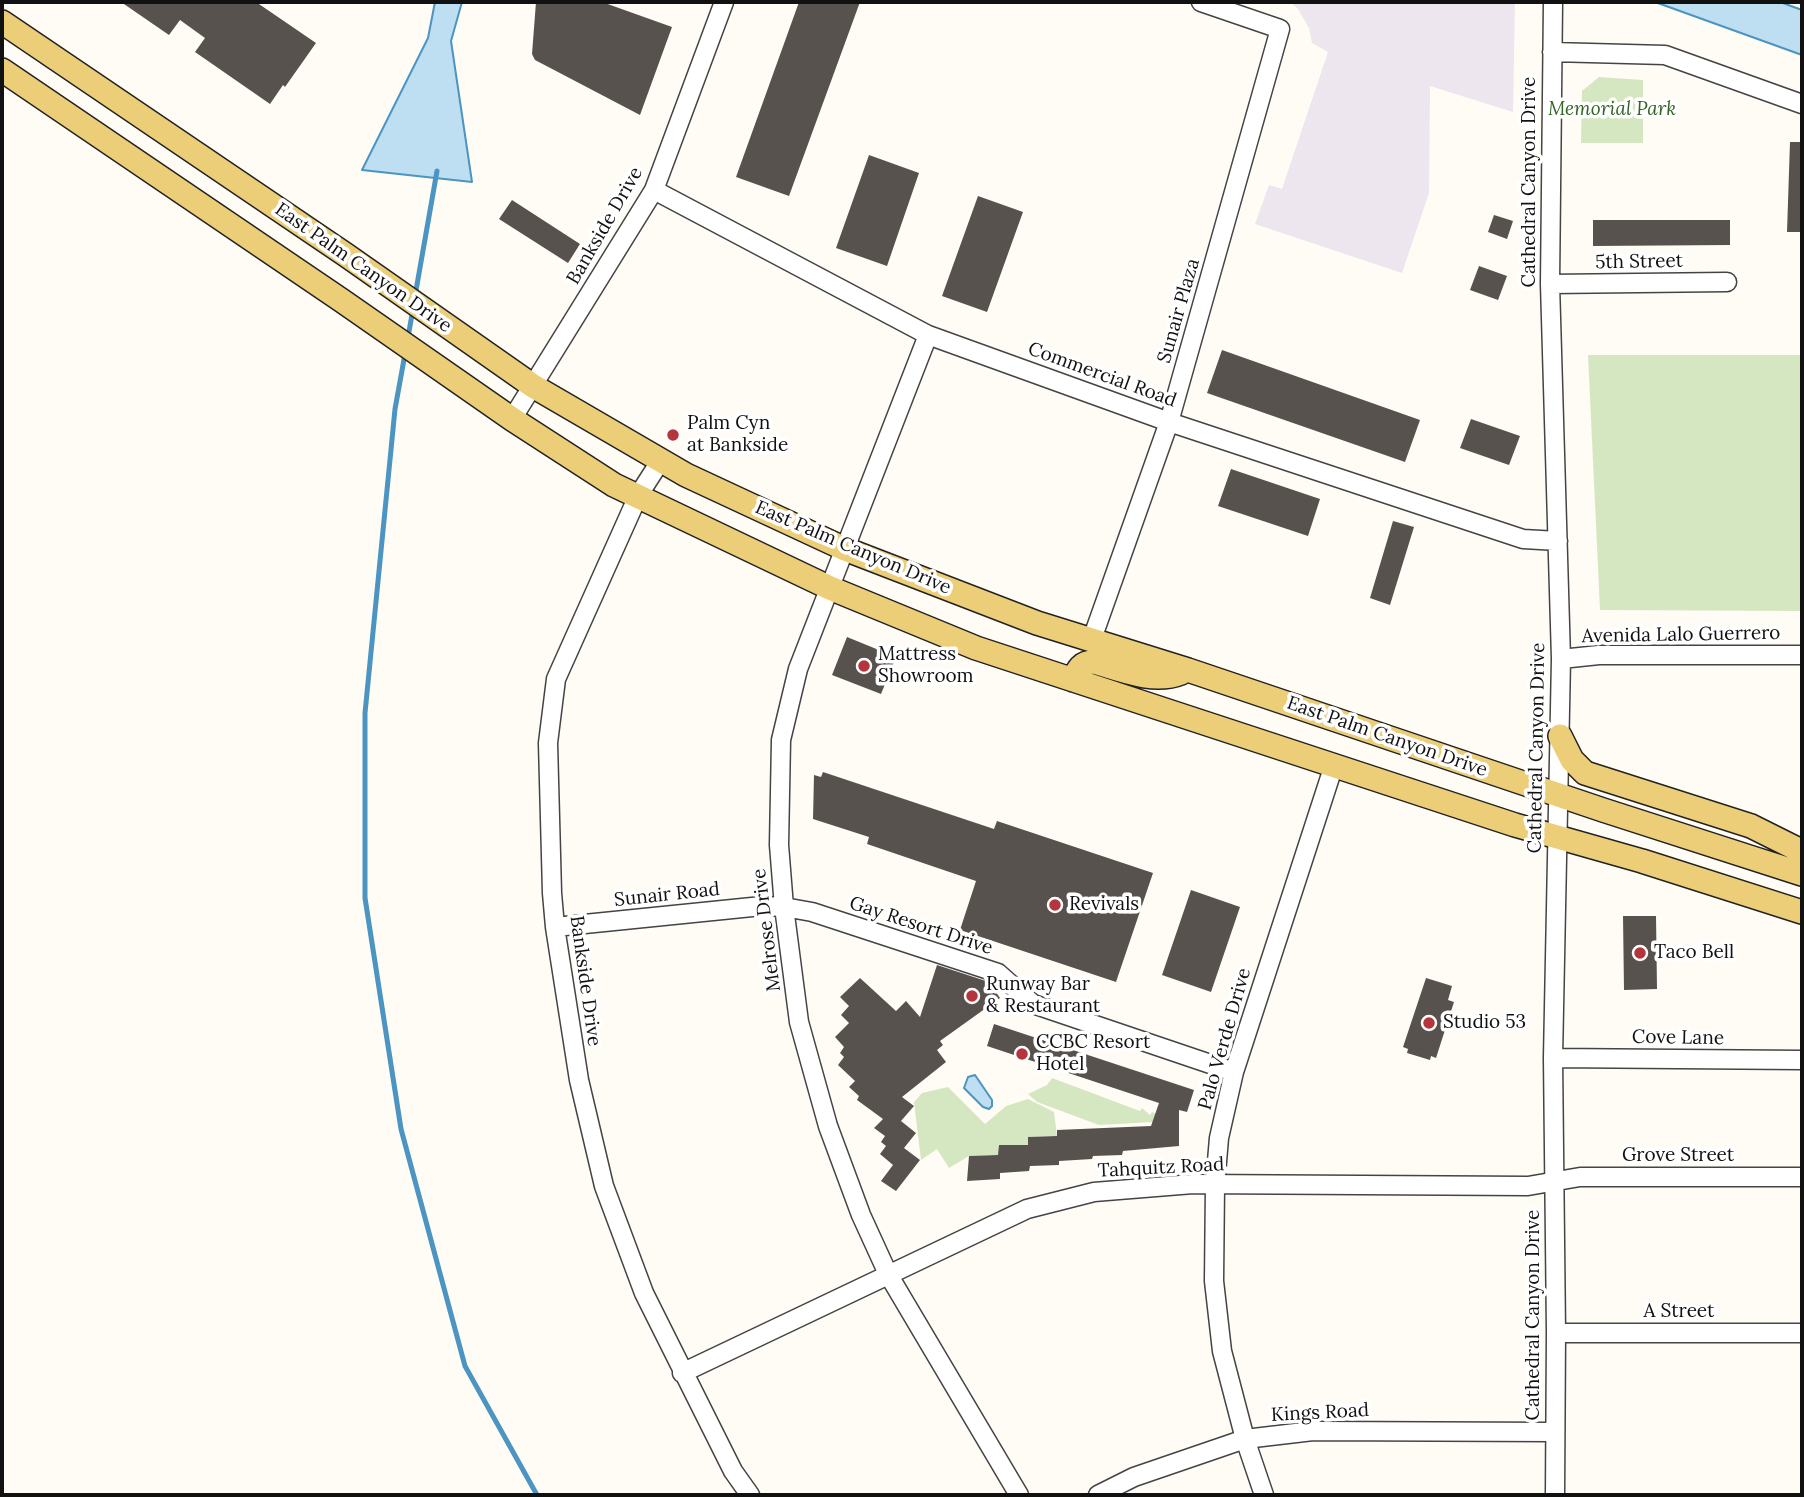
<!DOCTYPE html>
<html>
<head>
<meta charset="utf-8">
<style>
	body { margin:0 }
	#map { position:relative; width:1804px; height:1497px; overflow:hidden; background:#fefcf5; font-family:Lora,serif }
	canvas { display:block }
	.frame { position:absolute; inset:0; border:4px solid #111; pointer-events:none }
</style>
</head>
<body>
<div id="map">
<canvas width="1804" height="1497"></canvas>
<div class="frame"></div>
</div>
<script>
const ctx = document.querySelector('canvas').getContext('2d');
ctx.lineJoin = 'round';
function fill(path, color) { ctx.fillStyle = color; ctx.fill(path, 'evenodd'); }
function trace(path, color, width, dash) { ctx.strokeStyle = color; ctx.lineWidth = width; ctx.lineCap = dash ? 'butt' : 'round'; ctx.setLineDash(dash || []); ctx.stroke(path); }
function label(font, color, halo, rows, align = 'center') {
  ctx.font = font + ' Lora,serif'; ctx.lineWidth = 7; ctx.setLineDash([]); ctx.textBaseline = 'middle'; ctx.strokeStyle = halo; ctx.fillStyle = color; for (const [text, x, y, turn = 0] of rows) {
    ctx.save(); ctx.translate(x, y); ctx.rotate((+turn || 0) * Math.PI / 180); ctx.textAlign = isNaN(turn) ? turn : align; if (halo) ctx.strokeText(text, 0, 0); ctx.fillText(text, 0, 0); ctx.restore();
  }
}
fill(new Path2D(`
	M 1290,2 L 1515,2 L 1513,112 L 1430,86 L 1429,193 L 1402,273 L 1255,224 L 1269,185 L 1282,189 L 1328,52 L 1312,43 L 1309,28 L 1298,9 Z`), '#ede6ee');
fill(new Path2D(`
	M 1599,77 L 1643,80 L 1643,143 L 1581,143 L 1582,91 Z
	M 1588,355 L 1802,355 L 1802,611 L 1600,610 Z
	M 1052,1078 L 1140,1111 L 1142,1108 L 1150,1115 L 1152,1112 L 1172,1121 L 1099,1125 L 1037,1102 L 1028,1094 L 1047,1085 Z
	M 948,1087 L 985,1124 L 1006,1106 L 1028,1099 L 1054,1112 L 1057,1136 L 1029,1137 L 1028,1145 L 998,1155 L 969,1156 L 949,1168 L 937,1149 L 921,1160 L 914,1102 L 922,1093 Z`), '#d5e7c1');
const water = new Path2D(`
	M 435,2 L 462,2 L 451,41 L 472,182 L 362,170 L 428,38 Z
	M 1655,2 L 1780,2 L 1802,10 L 1802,55 Z
	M 975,1075 L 992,1100 L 992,1106 L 989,1109 L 983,1107 L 964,1088 L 968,1077 Z`);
fill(water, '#bedff1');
trace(water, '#4c94c1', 2);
trace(new Path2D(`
	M 415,296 L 437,171
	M 408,337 L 413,309
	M 405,354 L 395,409 L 365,713 L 365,898 L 401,1129 L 465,1366 L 537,1495`), '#4c94c1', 5);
fill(new Path2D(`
	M 121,2 L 256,2 L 316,43 L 285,87 L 283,85 L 270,104 L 195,52 L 205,38 L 180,20 L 169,35 Z
	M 536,2 L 602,2 L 672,27 L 640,115 L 535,60 L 532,54 Z
	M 799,2 L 860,2 L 789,196 L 736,177 Z
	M 1790,142 L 1802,142 L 1802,232 L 1787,232 Z
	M 869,155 L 919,173 L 887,266 L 836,248 Z
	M 978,196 L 1023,212 L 987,312 L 942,296 Z
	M 512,200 L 580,244 L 568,263 L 499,219 Z
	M 1494,215 L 1513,221 L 1507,239 L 1488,232 Z
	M 1593,220 L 1730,220 L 1730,245 L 1593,246 Z
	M 1479,266 L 1507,276 L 1498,300 L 1470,290 Z
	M 1222,350 L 1420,420 L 1405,462 L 1207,393 Z
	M 1471,419 L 1520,436 L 1509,465 L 1460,448 Z
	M 1231,469 L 1320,499 L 1308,536 L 1218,506 Z
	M 1393,521 L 1414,527 L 1390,605 L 1370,598 Z
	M 847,637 L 896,657 L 881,694 L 832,675 Z
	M 823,772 L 994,829 L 997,821 L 1153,873 L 1116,982 L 960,930 L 976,881 L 867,844 L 869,837 L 813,819 L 814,775 L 821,777 Z
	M 1191,890 L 1240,907 L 1211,992 L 1162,975 Z
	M 1623,916 L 1656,916 L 1657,989 L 1624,990 Z
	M 937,965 L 989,982 L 1000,998 L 940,1041 L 943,1045 L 937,1050 L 946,1062 L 902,1097 L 914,1106 L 901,1121 L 916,1133 L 904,1148 L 920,1160 L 896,1191 L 881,1181 L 893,1165 L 880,1154 L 886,1146 L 881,1142 L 885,1136 L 874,1128 L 883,1119 L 857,1100 L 859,1096 L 849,1087 L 855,1081 L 838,1065 L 844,1057 L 840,1053 L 844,1047 L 835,1037 L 849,1023 L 841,1015 L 849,1006 L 840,997 L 860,978 L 896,1011 L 906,1001 L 920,1017 Z
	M 1426,978 L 1452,986 L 1448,1000 L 1454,1002 L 1436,1058 L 1431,1056 L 1430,1060 L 1407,1053 L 1408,1049 L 1403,1047 Z
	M 994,1024 L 1194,1090 L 1187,1112 L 1179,1110 L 1179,1146 L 1123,1151 L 1122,1155 L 1093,1156 L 1092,1159 L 1059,1161 L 1059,1165 L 1030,1166 L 1029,1171 L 1000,1173 L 1000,1179 L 967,1181 L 969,1156 L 998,1155 L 999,1145 L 1028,1145 L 1028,1137 L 1057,1136 L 1057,1130 L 1151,1126 L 1159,1103 L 987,1046 Z`), '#58524e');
const minor = new Path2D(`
	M 1553,2 L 1550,284 L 1561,659 L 1553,1058 L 1556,1333 L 1555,1495
	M 1552,52 L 1665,55 L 1802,104
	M 654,190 L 928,335 L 1169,422 L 1523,539 L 1558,541
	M 1550,284 L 1727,282
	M 928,335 L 798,669 L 781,740 L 779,845 L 784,907 L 799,1022 L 828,1126 L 861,1215 L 888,1274 L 1019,1495
	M 512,419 L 654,190 L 724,2
	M 661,460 L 638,496 L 556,679 L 548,743 L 552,893 L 555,927 L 579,1080 L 604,1186 L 644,1293 L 733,1471 L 750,1495
	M 1092,639 L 1169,422 L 1280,29 L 1201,2
	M 1561,659 L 1599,655 L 1802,655
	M 555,927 L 762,906 L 784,907 L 812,912 L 998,973 L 1033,1004 L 1234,1072
	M 1553,1058 L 1802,1060
	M 1556,1333 L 1802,1333
	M 682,1373 L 1027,1209 L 1094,1192 L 1193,1184 L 1528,1186 L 1580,1177 L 1802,1177
	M 1098,1495 L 1134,1477 L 1245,1439 L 1313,1431 L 1555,1432
	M 1264,1495 L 1245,1439 L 1222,1351 L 1214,1281 L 1215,1185 L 1219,1138 L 1234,1072 L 1334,765`);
const major = new Path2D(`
	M 2,22 L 346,255 L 533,386 L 686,475 L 845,549 L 1037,623 L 1188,670 L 1603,810 L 1802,874
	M 2,70 L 341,300 L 512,419 L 614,485 L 830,588 L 976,648 L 1515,825 L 1642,861 L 1802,912
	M 1073,680 C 1078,669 1081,662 1094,662 C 1121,670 1154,684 1181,673
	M 1560,736 L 1572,760 L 1585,773 L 1751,826 L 1795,848 L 1802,855`);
trace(minor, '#444', 21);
trace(major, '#222', 26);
trace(minor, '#fff', 18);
trace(major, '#ecce78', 23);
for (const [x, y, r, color] of [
	[673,435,7,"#b5353c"],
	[864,666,7,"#b5353c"],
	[1055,905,7,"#b5353c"],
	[1640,953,7,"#b5353c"],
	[972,996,7,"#b5353c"],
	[1429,1023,7,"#b5353c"],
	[1022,1054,7,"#b5353c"]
]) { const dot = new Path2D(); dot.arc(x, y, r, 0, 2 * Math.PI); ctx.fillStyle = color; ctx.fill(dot); trace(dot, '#fff', 2.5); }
label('italic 19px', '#336326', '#fff', [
	["Memorial Park",1612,110]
]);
label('19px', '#111', '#fff', [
	["Cathedral Canyon Drive",1530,182,-90],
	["Bankside Drive",605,226,-60],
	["5th Street",1639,262,-1],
	["East Palm Canyon Drive",363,268,35],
	["Sunair Plaza",1179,311,-74],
	["Commercial Road",1102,375,20],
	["East Palm Canyon Drive",853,548,23],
	["Avenida Lalo Guerrero",1681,635,-1],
	["East Palm Canyon Drive",1387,737,19],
	["Cathedral Canyon Drive",1537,748,-89],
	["Sunair Road",667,895,-6],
	["Gay Resort Drive",921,926,18],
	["Melrose Drive",767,930,-97],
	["Bankside Drive",585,981,82],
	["Cove Lane",1678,1038,1],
	["Palo Verde Drive",1225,1039,-74],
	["Grove Street",1678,1156],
	["Tahquitz Road",1161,1168,-3],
	["A Street",1679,1312],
	["Cathedral Canyon Drive",1534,1315,-90],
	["Kings Road",1320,1413,-3]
]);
label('19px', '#111', '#fff', [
	["Palm Cyn",687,424],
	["at Bankside",687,446],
	["Mattress",878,655],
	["Showroom",878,677],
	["Revivals",1069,905],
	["Taco Bell",1654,953],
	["Runway Bar",986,985],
	["& Restaurant",986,1007],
	["Studio 53",1443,1023],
	["CCBC Resort",1036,1043],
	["Hotel",1036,1065]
], 'left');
</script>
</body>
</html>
